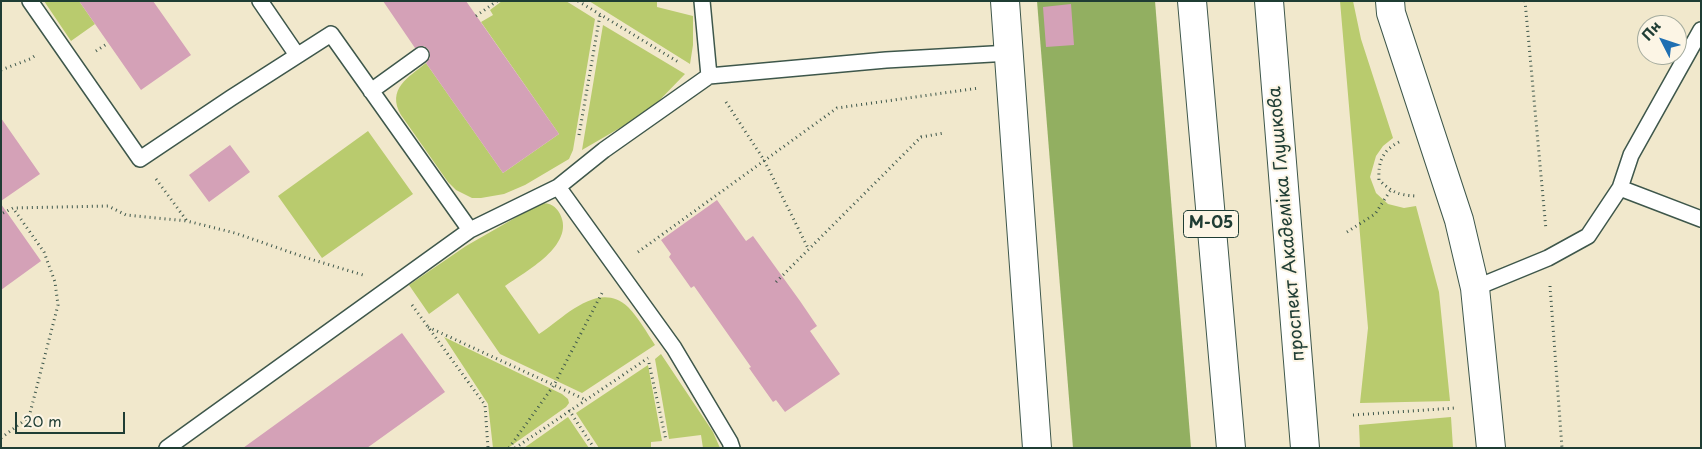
<!DOCTYPE html>
<html>
<head>
<meta charset="utf-8">
<style>
	body { margin:0 }
	#map { position:relative; width:1702px; height:449px; overflow:hidden; background:#f1e8cc; font-family:"Playpen Sans",sans-serif }
	canvas { display:block }
	.frame { position:absolute; inset:0; border:2px solid #1f3d34; pointer-events:none }
	.north { position:absolute; left:1637px; top:15px; width:50px; height:50px; box-sizing:border-box; background:#fcf5e5; border:1px solid #a4ab9e; border-radius:50%; rotate:311deg; font-size:14px; font-weight:700; line-height:20px; text-align:center; color:#1f3d34 }
	.north::after { content:''; display:block; margin:auto; width:18px; height:22px; background:#1f6fb2; clip-path:polygon(50% 0,100% 100%,50% 72%,0 100%) }
	.scale { position:absolute; left:15px; top:412px; width:110px; height:22px; box-sizing:border-box; border:2px solid #1f3d34; border-top:0; padding-left:6px; font-size:15px; line-height:18px; white-space:nowrap; color:#1f3d34; -webkit-text-stroke:4px #fcf5e5; paint-order:stroke }
</style>
</head>
<body>
<div id="map">
<canvas width="1702" height="449"></canvas>
<div class="frame"></div>
<div class="north">Пн</div>
<div class="scale">20 m</div>
</div>
<script>
const ctx = document.querySelector('canvas').getContext('2d');
ctx.lineJoin = 'round';
function fill(path, color) { ctx.fillStyle = color; ctx.fill(path, 'evenodd'); }
function trace(path, color, width, dash) { ctx.strokeStyle = color; ctx.lineWidth = width; ctx.lineCap = dash ? 'butt' : 'round'; ctx.setLineDash(dash || []); ctx.stroke(path); }
function label(font, color, halo, rows, align = 'center') {
  ctx.font = font + ' "Playpen Sans",sans-serif'; ctx.lineWidth = 4; ctx.setLineDash([]); ctx.textBaseline = 'middle'; ctx.strokeStyle = halo; ctx.fillStyle = color; for (const [text, x, y, turn = 0] of rows) {
    ctx.save(); ctx.translate(x, y); ctx.rotate((+turn || 0) * Math.PI / 180); ctx.textAlign = isNaN(turn) ? turn : align; if (halo) ctx.strokeText(text, 0, 0); ctx.fillText(text, 0, 0); ctx.restore();
  }
}
fill(new Path2D(`
	M 44,1 L 79,1 L 95,24 L 71,41 Z
	M 502,1 L 566,1 L 595,19 L 573,150 L 569,159 L 525,185 L 504,194 L 481,198 L 472,198 L 456,190 L 448,182 L 401,115 C 386,89 409,77 426,63 L 503,173 L 559,134 L 481,22 L 493,15 L 490,10 Z
	M 589,1 L 657,1 L 657,7 L 693,16 L 693,45 L 690,64 Z
	M 1340,1 L 1353,1 L 1361,39 L 1393,138 L 1383,146 L 1376,156 L 1370,177 L 1376,193 L 1388,204 L 1404,208 L 1416,206 L 1439,292 L 1450,401 L 1360,403 L 1368,328 Z
	M 603,25 L 685,74 L 649,111 L 582,150 Z
	M 368,131 L 413,194 L 322,258 L 278,196 Z
	M 541,203 C 550,203 556,206 560,214 C 576,245 525,272 505,286 L 539,334 C 563,319 598,279 628,307 C 638,317 647,333 655,345 L 582,393 L 500,354 L 458,293 L 429,314 L 409,285 L 466,246 Z
	M 444,337 L 562,394 L 568,399 L 569,403 L 566,407 L 508,448 L 493,448 L 488,404 Z
	M 661,354 L 713,432 L 720,448 L 703,448 L 701,435 L 669,439 L 655,359 Z
	M 648,365 L 662,441 L 651,442 L 651,448 L 599,448 L 576,413 Z
	M 568,417 L 589,448 L 524,448 Z
	M 1451,417 L 1453,448 L 1360,448 L 1359,425 Z`), '#b9cb6e');
fill(new Path2D(`
	M 1037,1 L 1155,1 L 1191,448 L 1073,448 Z`), '#92af61');
fill(new Path2D(`
	M 79,1 L 153,1 L 191,55 L 141,90 Z
	M 383,1 L 466,1 L 559,134 L 503,173 L 426,63 L 430,58 L 429,50 L 424,46 L 415,48 Z
	M 1071,4 L 1074,45 L 1046,47 L 1043,7 Z
	M 1,118 L 40,174 L 1,201 Z
	M 230,145 L 250,172 L 209,202 L 189,175 Z
	M 717,200 L 746,241 L 753,236 L 800,301 L 817,326 L 810,331 L 840,374 L 785,412 L 776,400 L 773,402 L 749,368 L 751,367 L 694,286 L 691,288 L 669,257 L 671,254 L 661,240 Z
	M 1,204 L 41,261 L 1,290 Z
	M 402,333 L 445,392 L 367,448 L 243,448 Z`), '#d4a1b7');
const lane = new Path2D(`
	M 30,1 L 140,159 L 231,98 L 331,34 L 470,230 L 558,187 L 604,150 L 709,76 L 886,60 L 1010,53
	M 260,1 L 297,55
	M 702,1 L 709,76
	M 371,91 L 421,55
	M 558,187 L 674,348 L 730,442 L 732,448
	M 1620,188 L 1701,219
	M 1475,288 L 1548,258 L 1588,236 L 1620,188 L 1631,155 L 1701,30
	M 167,448 L 470,230`);
const street = new Path2D(`
	M 1005,1 L 1037,448
	M 1390,1 L 1391,13 L 1459,220 L 1475,288 L 1491,448`);
const highway = new Path2D(`
	M 1192,1 L 1231,448
	M 1269,1 L 1305,448`);
trace(lane, '#3e574b', 18);
trace(street, '#3e574b', 30);
trace(highway, '#3e574b', 30);
trace(new Path2D(`
	M 578,1 L 680,63
	M 1525,1 L 1546,230
	M 476,16 L 497,1
	M 96,51 L 108,43
	M 1,70 L 30,59 L 36,55
	M 726,102 L 764,160 L 808,248
	M 579,135 L 600,15
	M 1399,142 C 1382,151 1378,162 1379,180 C 1392,192 1397,195 1416,196
	M 156,179 L 187,221 L 235,233 L 307,258 L 363,275
	M 3,213 L 13,208 L 108,206 L 126,215 L 187,221
	M 1347,232 L 1375,214 L 1390,191
	M 638,252 L 837,108 L 979,88
	M 776,282 L 921,137 L 944,133
	M 1550,286 L 1562,448
	M 412,305 L 485,405 L 488,448
	M 428,327 L 584,399
	M 649,363 L 666,440
	M 569,410 L 594,448
	M 1353,415 L 1455,408
	M 1,438 L 29,417 L 58,305 L 55,282 L 44,252 L 13,208
	M 509,448 L 554,385 L 602,293
	M 515,448 L 648,358`), '#3e574b', 3, [1, 4]);
trace(lane, '#fff', 15);
trace(street, '#fff', 28);
trace(highway, '#fff', 28);
for (const [x, y, w] of [
	[1211,224,55]
]) { const box = new Path2D(); box.roundRect(x - w / 2, y - 13.5, w, 27, 4); ctx.fillStyle = '#fcf5e5'; ctx.fill(box); trace(box, '#1f3d34', 1); }
label('bold 16px', '#1f3d34', null, [
	["М-05",1211,224]
]);
label('18px', '#1f3d34', '#fcf5e5', [
	["проспект Академіка Глушкова",1287,224,-95]
]);
</script>
</body>
</html>
